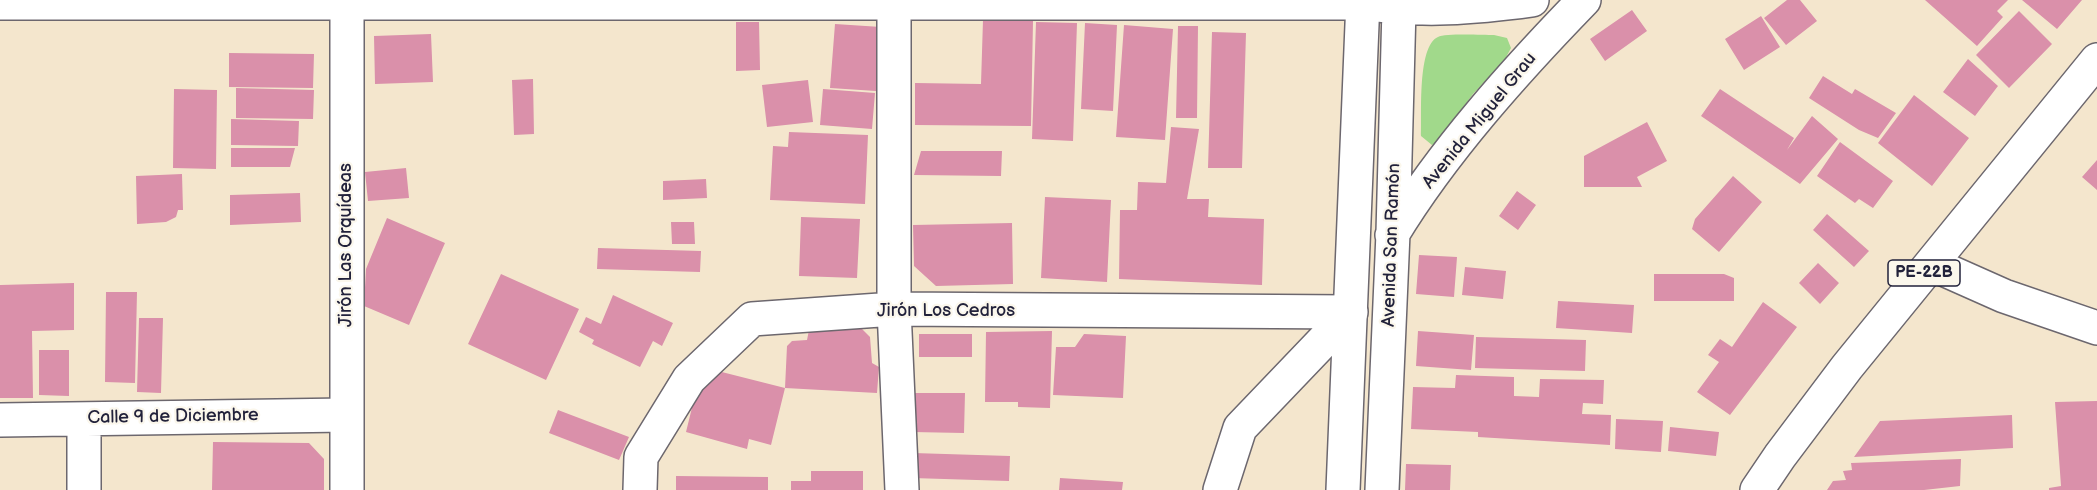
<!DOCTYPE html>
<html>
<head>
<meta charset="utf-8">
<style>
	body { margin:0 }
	canvas { display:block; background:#f4e6cd }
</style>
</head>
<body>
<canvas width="2097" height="490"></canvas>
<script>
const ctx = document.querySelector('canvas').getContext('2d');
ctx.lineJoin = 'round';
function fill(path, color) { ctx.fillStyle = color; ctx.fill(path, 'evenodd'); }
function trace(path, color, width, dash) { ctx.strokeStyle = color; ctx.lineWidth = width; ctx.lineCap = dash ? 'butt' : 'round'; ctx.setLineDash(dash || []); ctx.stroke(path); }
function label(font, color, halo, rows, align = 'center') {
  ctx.font = font + ' "Balsamiq Sans",sans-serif'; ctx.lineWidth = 4.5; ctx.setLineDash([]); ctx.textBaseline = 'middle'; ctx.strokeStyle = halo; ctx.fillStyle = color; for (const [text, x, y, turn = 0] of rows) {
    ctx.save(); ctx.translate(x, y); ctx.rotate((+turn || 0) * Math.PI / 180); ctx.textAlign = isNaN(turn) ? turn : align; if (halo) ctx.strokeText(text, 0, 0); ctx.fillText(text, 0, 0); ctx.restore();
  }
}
fill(new Path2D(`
	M 1494,35 L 1507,38 L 1511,48 L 1504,61 L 1473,94 L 1456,117 L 1443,140 L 1432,145 L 1421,136 C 1422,115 1417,46 1438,37 C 1445,33 1483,35 1494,35 Z`), '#a1d98b');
fill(new Path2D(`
	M 1787,0 L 1800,0 L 1817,21 L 1786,45 L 1764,18 Z
	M 1925,0 L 2008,0 L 1997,11 L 2003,17 L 1977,46 Z
	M 2022,0 L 2082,0 L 2057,29 Z
	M 1632,10 L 1647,31 L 1605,61 L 1590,39 Z
	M 2019,11 L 2052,44 L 2009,88 L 1976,55 Z
	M 1761,16 L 1780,47 L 1744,70 L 1725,39 Z
	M 983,20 L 1033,21 L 1031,126 L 915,125 L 915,83 L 981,84 Z
	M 736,22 L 759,22 L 760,70 L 736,71 Z
	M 1036,22 L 1077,23 L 1073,141 L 1032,139 Z
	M 1085,23 L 1117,25 L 1113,111 L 1081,109 Z
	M 835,24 L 881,27 L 876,91 L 830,88 Z
	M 1124,25 L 1173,29 L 1165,140 L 1116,137 Z
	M 1178,26 L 1198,26 L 1197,118 L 1176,118 Z
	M 1212,32 L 1246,33 L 1242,168 L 1208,168 Z
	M 431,34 L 433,82 L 375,84 L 374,36 Z
	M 229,53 L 314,54 L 313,88 L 229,87 Z
	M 1968,59 L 1998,86 L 1975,116 L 1943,92 Z
	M 1823,76 L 1852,94 L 1855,89 L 1896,113 L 1878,138 L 1859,130 L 1809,98 Z
	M 533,79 L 534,134 L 514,135 L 512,80 Z
	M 808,80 L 813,122 L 767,127 L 762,85 Z
	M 236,88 L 314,90 L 313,119 L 236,118 Z
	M 174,89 L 217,90 L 216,169 L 173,168 Z
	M 823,89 L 875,93 L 872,129 L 820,125 Z
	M 1720,89 L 1794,138 L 1787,150 L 1812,116 L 1838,139 L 1800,184 L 1701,116 Z
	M 1914,95 L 1969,138 L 1932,186 L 1878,143 Z
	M 231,119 L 299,121 L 298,146 L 231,145 Z
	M 1647,122 L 1667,161 L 1637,177 L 1642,187 L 1584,187 L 1584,156 Z
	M 1171,127 L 1199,129 L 1187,199 L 1209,199 L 1208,217 L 1264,219 L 1262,285 L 1119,279 L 1120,210 L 1137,210 L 1138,182 L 1166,183 Z
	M 789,132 L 868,135 L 865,204 L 770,200 L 773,146 L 788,147 Z
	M 1840,142 L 1893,181 L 1873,208 L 1859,199 L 1855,203 L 1817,176 Z
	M 231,148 L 295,148 L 290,167 L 231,167 Z
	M 921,151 L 1002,151 L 1001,176 L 914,175 Z
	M 2097,160 L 2097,190 L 2082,177 Z
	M 406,168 L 409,198 L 368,201 L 365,172 Z
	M 182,174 L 183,210 L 178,210 L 176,217 L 166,222 L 137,224 L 136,176 Z
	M 1733,176 L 1762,202 L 1719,252 L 1692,229 L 1695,219 Z
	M 706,179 L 707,198 L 663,200 L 663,181 Z
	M 1517,191 L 1536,205 L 1518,230 L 1499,216 Z
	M 300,193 L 301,222 L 230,225 L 230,195 Z
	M 1045,197 L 1111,200 L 1107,282 L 1041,278 Z
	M 1827,214 L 1869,251 L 1854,267 L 1813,230 Z
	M 801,217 L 860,219 L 857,278 L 799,276 Z
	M 387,218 L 445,243 L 409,325 L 364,306 L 366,269 Z
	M 671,222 L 694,222 L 695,244 L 672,244 Z
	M 1012,223 L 1013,284 L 936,286 L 914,266 L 913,225 Z
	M 598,248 L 701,251 L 700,272 L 597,269 Z
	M 1419,255 L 1457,257 L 1454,297 L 1416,294 Z
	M 1818,263 L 1839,283 L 1820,304 L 1799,283 Z
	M 1465,267 L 1506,271 L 1503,299 L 1462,295 Z
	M 501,274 L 579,309 L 546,380 L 468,344 Z
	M 1654,274 L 1724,274 L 1734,278 L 1734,301 L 1654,301 Z
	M 74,283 L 74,330 L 32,331 L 33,398 L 0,398 L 0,285 Z
	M 106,292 L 137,292 L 135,383 L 105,382 Z
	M 613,295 L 673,323 L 662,346 L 653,341 L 640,367 L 592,344 L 594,340 L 579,332 L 586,317 L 601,324 Z
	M 1558,301 L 1634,305 L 1632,333 L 1556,328 Z
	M 1763,302 L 1797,327 L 1730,415 L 1697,392 L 1719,362 L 1708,355 L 1720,339 L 1732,347 Z
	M 139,318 L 163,318 L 161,393 L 137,392 Z
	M 854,321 L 870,337 L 872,363 L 879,367 L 877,393 L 785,388 L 787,346 L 792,341 L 807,340 L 810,325 Z
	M 1052,331 L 1050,408 L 1018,407 L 1018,402 L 985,402 L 986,332 Z
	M 1418,331 L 1474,335 L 1471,370 L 1416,366 Z
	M 919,334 L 972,334 L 972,357 L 919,357 Z
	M 1084,334 L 1126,336 L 1123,398 L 1053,395 L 1056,347 L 1075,347 Z
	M 1476,337 L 1586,340 L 1585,371 L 1475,368 Z
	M 39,350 L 69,350 L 69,396 L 39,395 Z
	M 702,367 L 785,388 L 771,445 L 749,439 L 747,449 L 686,432 Z
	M 1456,375 L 1514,377 L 1514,396 L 1539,397 L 1540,379 L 1604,380 L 1603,404 L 1583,403 L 1582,414 L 1611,415 L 1610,445 L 1478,437 L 1478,432 L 1411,429 L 1413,387 L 1455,388 Z
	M 913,393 L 965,393 L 964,433 L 912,432 Z
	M 2097,401 L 2097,490 L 2049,490 L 2049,488 L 2061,486 L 2055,402 Z
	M 558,410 L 629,437 L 619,460 L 549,433 Z
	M 2012,415 L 2013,448 L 1854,457 L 1880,421 Z
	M 1616,419 L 1663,421 L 1661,452 L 1615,449 Z
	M 1670,427 L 1719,432 L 1716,456 L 1668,451 Z
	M 213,442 L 309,443 L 324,459 L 324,490 L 212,490 Z
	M 913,453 L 1010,456 L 1009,481 L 912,478 Z
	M 1961,459 L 1960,486 L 1924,490 L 1827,490 L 1833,481 L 1846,480 L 1843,471 L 1852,470 L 1851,463 Z
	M 1406,464 L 1451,465 L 1450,490 L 1405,490 Z
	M 811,471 L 863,471 L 863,490 L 791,490 L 791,481 L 811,481 Z
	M 676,476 L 768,477 L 768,490 L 676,490 Z
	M 1060,478 L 1123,482 L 1122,490 L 1059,490 Z`), '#da90aa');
const minor = new Path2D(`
	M 894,0 L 894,309 L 902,490
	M 1932,264 L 2004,296 L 2097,328
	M 84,419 L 84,490
	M 0,420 L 346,415
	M 347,490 L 347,0
	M 640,490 L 641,457 L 689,379 L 752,319 L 894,309 L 1351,312
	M 1220,490 L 1240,428 L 1351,312`);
const tertiary = new Path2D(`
	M 0,3 L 1363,3 C 1421,12 1474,8 1532,0
	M 1392,235 C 1443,151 1516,70 1584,0
	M 1343,490 L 1363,0
	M 1382,490 L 1393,233 L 1399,8 L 1396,0`);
const trunk = new Path2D(`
	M 1757,490 L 1780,456 L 1847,367 L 2097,60`);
trace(minor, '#6c676e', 36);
trace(tertiary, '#6c676e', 36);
trace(trunk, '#6c676e', 36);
trace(minor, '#fff', 33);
trace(tertiary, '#fff', 33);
trace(trunk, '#fff', 33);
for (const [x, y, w] of [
	[1924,273,72]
]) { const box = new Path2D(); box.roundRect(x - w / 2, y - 13, w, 26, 4.5); ctx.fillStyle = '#fbf7ec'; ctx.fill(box); trace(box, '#22223b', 1.5); }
label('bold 16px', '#22223b', null, [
	["PE-22B",1924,273]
]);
label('18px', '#22223b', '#fbf7ec', [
	["Avenida Miguel Grau",1480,121,-51],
	["Jirón Las Orquídeas",346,245,-90],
	["Avenida San Ramón",1392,245,-88],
	["Jirón Los Cedros",946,311],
	["Calle 9 de Diciembre",173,417,-1]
]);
</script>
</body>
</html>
